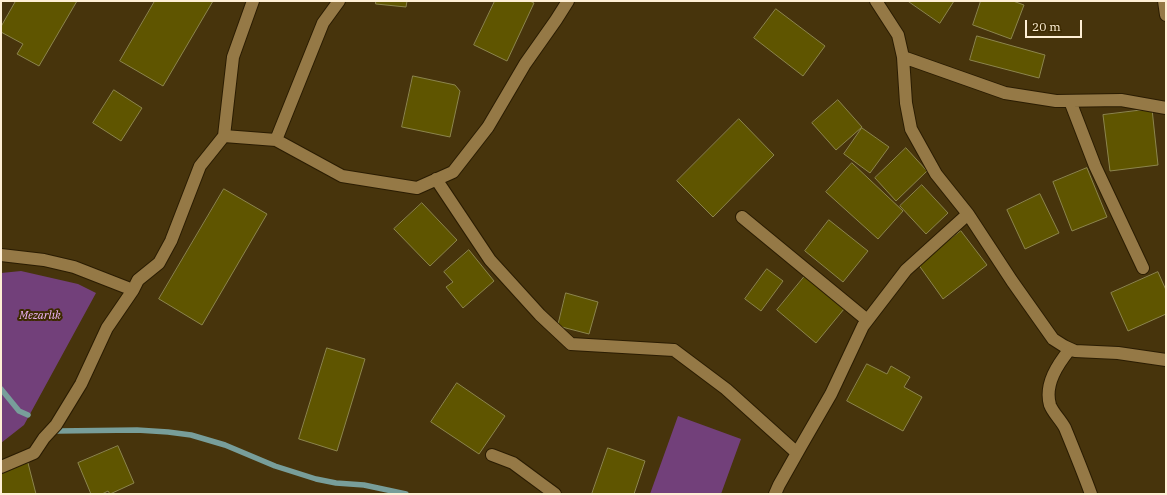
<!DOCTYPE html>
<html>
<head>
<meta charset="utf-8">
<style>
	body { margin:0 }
	#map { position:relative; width:1167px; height:495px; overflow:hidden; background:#47340c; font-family:"IBM Plex Serif",serif }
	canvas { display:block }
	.frame { position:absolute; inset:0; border:2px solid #feefd5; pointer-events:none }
	.scale { position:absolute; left:1025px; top:20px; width:57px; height:18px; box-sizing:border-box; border:2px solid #feefd5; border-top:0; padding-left:5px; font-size:12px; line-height:14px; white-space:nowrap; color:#feefd5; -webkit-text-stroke:3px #3d2a00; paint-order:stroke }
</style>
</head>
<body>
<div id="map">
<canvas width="1167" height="495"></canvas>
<div class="frame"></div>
<div class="scale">20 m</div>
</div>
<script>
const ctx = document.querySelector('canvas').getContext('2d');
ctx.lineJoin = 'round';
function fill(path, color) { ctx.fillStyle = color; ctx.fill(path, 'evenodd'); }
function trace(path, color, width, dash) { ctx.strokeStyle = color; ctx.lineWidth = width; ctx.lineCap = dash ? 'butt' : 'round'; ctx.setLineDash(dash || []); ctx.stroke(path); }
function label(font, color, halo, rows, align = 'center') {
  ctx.font = font + ' "IBM Plex Serif",serif'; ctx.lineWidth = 4; ctx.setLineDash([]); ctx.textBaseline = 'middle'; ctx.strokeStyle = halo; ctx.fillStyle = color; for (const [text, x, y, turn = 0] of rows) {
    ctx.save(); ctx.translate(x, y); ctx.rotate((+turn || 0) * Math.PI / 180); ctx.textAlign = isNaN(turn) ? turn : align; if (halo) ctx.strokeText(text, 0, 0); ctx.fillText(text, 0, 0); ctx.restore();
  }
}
fill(new Path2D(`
	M 21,271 L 78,284 L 96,293 L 24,425 L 1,443 L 1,273 Z
	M 678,416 L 741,439 L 721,494 L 650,494 Z`), '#72407a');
trace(new Path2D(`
	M 1,389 L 19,411 L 28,415
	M 57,431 L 137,430 L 168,432 L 191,435 L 225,445 L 275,466 L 316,479 L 336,483 L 364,485 L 406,494`), '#789e9a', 5.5);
const building = new Path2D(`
	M 16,1 L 77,1 L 39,66 L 17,54 L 23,44 L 1,32 L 1,27 Z
	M 155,1 L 213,1 L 163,86 L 120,61 Z
	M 376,1 L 407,1 L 406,7 L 376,4 Z
	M 495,1 L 530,1 L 534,3 L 507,61 L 474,45 Z
	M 908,1 L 954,1 L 940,23 Z
	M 981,1 L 1013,1 L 1024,5 L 1011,39 L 973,25 Z
	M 776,9 L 825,46 L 803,76 L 754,38 Z
	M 977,36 L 1045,55 L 1039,78 L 970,60 Z
	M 413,76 L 455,85 L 460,91 L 450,137 L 402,127 Z
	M 114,90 L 142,108 L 121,141 L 93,123 Z
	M 838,100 L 862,127 L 836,150 L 812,123 Z
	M 1152,109 L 1158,165 L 1110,171 L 1103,115 Z
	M 739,119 L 774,155 L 713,217 L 677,181 Z
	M 862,128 L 889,147 L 870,173 L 844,154 Z
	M 906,148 L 927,171 L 896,201 L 875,178 Z
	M 852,163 L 903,211 L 878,239 L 826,192 Z
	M 1087,168 L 1107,217 L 1072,231 L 1053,182 Z
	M 922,185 L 948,213 L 926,234 L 900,206 Z
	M 224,189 L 267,214 L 202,325 L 159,299 Z
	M 1040,194 L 1059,233 L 1025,249 L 1007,210 Z
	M 422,203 L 457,240 L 430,266 L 394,229 Z
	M 829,220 L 868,251 L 843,282 L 805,251 Z
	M 961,231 L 987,265 L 943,299 L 918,264 Z
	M 469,250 L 494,281 L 463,308 L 446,287 L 453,282 L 444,272 Z
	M 767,269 L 783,281 L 761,311 L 745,299 Z
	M 1158,272 L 1166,290 L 1166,314 L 1128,331 L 1111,293 Z
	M 805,276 L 844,309 L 816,343 L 777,310 Z
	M 566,293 L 598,302 L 589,334 L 558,326 Z
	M 327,348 L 365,359 L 337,451 L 299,439 Z
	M 867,364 L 887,374 L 891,366 L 910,377 L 904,387 L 922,397 L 903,431 L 847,401 Z
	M 457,383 L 505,416 L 479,454 L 431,422 Z
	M 118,446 L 134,483 L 110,494 L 108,491 L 102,494 L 91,494 L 78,463 Z
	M 608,448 L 645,461 L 634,494 L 592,494 Z
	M 28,463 L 36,494 L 1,494 L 1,470 Z`);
fill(building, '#5f5500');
trace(building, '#8c854d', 1);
const minor = new Path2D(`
	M 1164,1 L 1166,15
	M 903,57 L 1005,93 L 1056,101 L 1121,100 L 1166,108
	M 1070,101 L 1095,166 L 1143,268
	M 224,136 L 276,140 L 342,176 L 417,188 L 453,172 L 488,127 L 525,64 L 556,20 L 568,1
	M 276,140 L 323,23 L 339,1
	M 436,179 L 490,260 L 540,315 L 571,344 L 674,350 L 726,389 L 797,453
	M 968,214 L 1012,281 L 1053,339 L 1064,346 L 1075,351 L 1118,353 L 1166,360
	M 742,217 L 867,320
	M 1,255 L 44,260 L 74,267 L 133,290
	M 1070,349 C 1058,364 1044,384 1050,405 C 1053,413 1061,420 1065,428 C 1074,450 1083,472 1091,494
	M 492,455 L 513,463 L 555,494
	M 1,467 L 34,453 L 44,438 L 56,425 L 81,384 L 107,328 L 133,290 L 138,280 L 159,263 L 171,241 L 200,166 L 224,136 L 233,57 L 253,1
	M 775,494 L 779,485 L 801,446 L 831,394 L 863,326 L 906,270 L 968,214 L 936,174 L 911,129 L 906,103 L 903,57 L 898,35 L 876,1`);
trace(minor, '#2a1c02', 14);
trace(minor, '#957946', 12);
label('italic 11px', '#f3b8fd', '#3d2a00', [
	["Mezarlık",40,316]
]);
</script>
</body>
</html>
